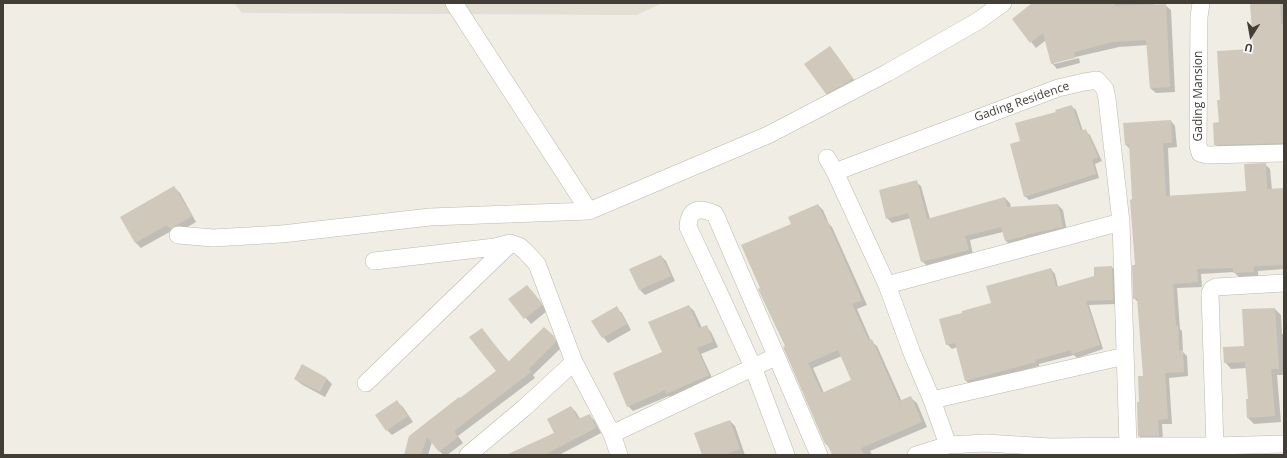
<!DOCTYPE html>
<html>
<head>
<meta charset="utf-8">
<style>
	body { margin:0 }
	#map { position:relative; width:1287px; height:458px; overflow:hidden; background:#f0ede5; font-family:"Open Sans",sans-serif }
	canvas { display:block }
	.frame { position:absolute; inset:0; border:4px solid #423d35; pointer-events:none }
	.north { position:absolute; left:1231px; top:16px; width:40px; height:40px; -webkit-text-stroke:3px #fff; paint-order:stroke; rotate:191deg; font-size:11px; font-weight:700; line-height:16px; text-align:center; color:#423d35 }
	.north::after { content:''; display:block; margin:auto; width:14px; height:18px; background:#423d35; clip-path:polygon(50% 0,100% 100%,50% 72%,0 100%) }
</style>
</head>
<body>
<div id="map">
<canvas width="1287" height="458"></canvas>
<div class="frame"></div>
<div class="north">U</div>
</div>
<script>
const ctx = document.querySelector('canvas').getContext('2d');
ctx.lineJoin = 'round';
function fill(path, color) { ctx.fillStyle = color; ctx.fill(path, 'evenodd'); }
function trace(path, color, width, dash) { ctx.strokeStyle = color; ctx.lineWidth = width; ctx.lineCap = dash ? 'butt' : 'round'; ctx.setLineDash(dash || []); ctx.stroke(path); }
function label(font, color, halo, rows, align = 'center') {
  ctx.font = font + ' "Open Sans",sans-serif'; ctx.lineWidth = 4; ctx.setLineDash([]); ctx.textBaseline = 'middle'; ctx.strokeStyle = halo; ctx.fillStyle = color; for (const [text, x, y, turn = 0] of rows) {
    ctx.save(); ctx.translate(x, y); ctx.rotate((+turn || 0) * Math.PI / 180); ctx.textAlign = isNaN(turn) ? turn : align; if (halo) ctx.strokeText(text, 0, 0); ctx.fillText(text, 0, 0); ctx.restore();
  }
}
fill(new Path2D(`
	M 234,3 L 662,3 L 637,15 L 242,13 Z`), '#e3dfd3');
fill(new Path2D(`
	M 1034,3 L 1153,3 L 1155,5 L 1165,5 L 1171,10 L 1175,92 L 1156,93 L 1150,88 L 1148,45 L 1119,47 L 1054,62 L 1054,64 L 1079,58 L 1080,63 L 1057,69 L 1052,63 L 1046,40 L 1036,48 L 1013,19 Z
	M 1251,3 L 1284,3 L 1284,148 L 1221,150 L 1215,144 L 1220,123 L 1221,101 L 1252,50 L 1254,48 Z
	M 829,47 L 835,53 L 857,84 L 832,99 L 826,93 Z
	M 1071,106 L 1076,110 L 1083,131 L 1085,131 L 1090,135 L 1102,161 L 1095,164 L 1099,178 L 1029,200 L 1025,196 L 1021,142 L 1057,113 Z
	M 1171,121 L 1175,126 L 1177,147 L 1168,148 L 1170,196 L 1248,192 L 1265,164 L 1270,169 L 1272,190 L 1284,189 L 1284,269 L 1258,271 L 1258,276 L 1239,277 L 1234,272 L 1201,274 L 1202,287 L 1177,288 L 1180,329 L 1182,331 L 1183,352 L 1187,356 L 1188,376 L 1169,378 L 1172,424 L 1162,424 L 1163,440 L 1144,440 L 1139,436 L 1140,403 L 1144,377 L 1138,302 L 1134,298 L 1136,266 L 1131,150 L 1126,145 L 1124,124 Z
	M 916,182 L 921,186 L 930,219 L 1005,198 L 1010,203 L 1011,208 L 1058,205 L 1063,210 L 1067,232 L 1011,246 L 1006,241 L 1003,232 L 970,240 L 973,255 L 927,266 L 922,261 L 911,218 L 892,223 L 887,218 Z
	M 174,187 L 180,193 L 196,222 L 176,234 L 173,230 L 141,248 L 135,242 Z
	M 818,205 L 823,210 L 829,224 L 832,227 L 867,305 L 857,309 L 871,341 L 877,346 L 902,402 L 911,398 L 917,403 L 927,427 L 870,451 L 872,455 L 833,455 L 830,448 L 826,444 L 785,348 L 786,347 L 792,224 ZM 842,356 L 852,381 L 824,393 L 813,368 Z
	M 661,256 L 666,261 L 675,281 L 645,295 L 640,290 Z
	M 1112,267 L 1116,272 L 1117,304 L 1089,305 L 1103,349 L 1077,358 L 1074,355 L 1039,364 L 1039,366 L 971,385 L 966,381 L 957,347 L 952,349 L 947,344 L 992,304 L 1051,269 L 1055,274 L 1058,287 L 1095,277 Z
	M 532,291 L 547,311 L 531,324 L 510,299 Z
	M 689,306 L 694,311 L 702,328 L 706,326 L 711,332 L 718,347 L 701,354 L 713,380 L 672,398 L 669,396 L 633,411 L 628,406 L 663,353 Z
	M 616,308 L 622,313 L 631,330 L 608,343 L 603,337 Z
	M 1275,309 L 1281,315 L 1282,334 L 1284,334 L 1284,375 L 1277,375 L 1281,422 L 1254,424 L 1248,418 L 1249,400 L 1247,368 L 1231,369 L 1225,362 L 1245,347 Z
	M 544,328 L 559,343 L 561,348 L 533,375 L 535,378 L 458,436 L 463,443 L 447,455 L 443,455 L 432,442 L 428,455 L 405,455 L 460,399 L 497,371 L 481,329 L 509,362 Z
	M 302,365 L 327,379 L 332,384 L 325,397 L 301,384 L 295,379 Z
	M 397,402 L 403,407 L 413,422 L 392,435 L 387,430 Z
	M 571,407 L 576,412 L 580,419 L 589,415 L 594,420 L 601,433 L 559,455 L 509,455 L 555,433 Z
	M 730,421 L 735,426 L 745,455 L 703,455 Z`), '#0003');
fill(new Path2D(`
	M 1032,3 L 1117,3 L 1113,6 L 1166,4 L 1170,87 L 1150,88 L 1146,40 L 1113,42 L 1074,52 L 1075,58 L 1051,64 L 1043,33 L 1030,43 L 1012,19 Z
	M 1250,3 L 1280,3 L 1281,24 L 1283,24 L 1284,35 L 1284,143 L 1214,145 L 1213,123 L 1219,122 L 1217,100 L 1220,100 L 1217,51 L 1251,49 L 1251,47 L 1253,47 Z
	M 830,46 L 853,78 L 843,85 L 826,94 L 804,64 Z
	M 1072,105 L 1081,131 L 1086,129 L 1098,157 L 1092,160 L 1096,174 L 1024,197 L 1010,144 L 1020,141 L 1015,123 L 1056,112 L 1055,110 Z
	M 1171,120 L 1172,143 L 1163,143 L 1166,196 L 1246,191 L 1244,164 L 1266,163 L 1267,189 L 1284,188 L 1284,265 L 1254,266 L 1254,272 L 1233,273 L 1233,268 L 1197,269 L 1198,282 L 1173,284 L 1176,326 L 1178,325 L 1179,350 L 1183,350 L 1184,372 L 1165,373 L 1168,419 L 1158,420 L 1159,436 L 1138,436 L 1137,402 L 1139,402 L 1138,376 L 1143,376 L 1137,298 L 1133,299 L 1132,265 L 1135,265 L 1130,200 L 1132,199 L 1129,144 L 1125,145 L 1123,123 Z
	M 917,180 L 927,219 L 1005,197 L 1007,207 L 1058,204 L 1063,227 L 1025,235 L 1025,236 L 1005,241 L 1001,227 L 965,236 L 969,250 L 921,262 L 908,213 L 886,219 L 879,190 Z
	M 174,186 L 192,216 L 170,229 L 167,225 L 135,243 L 120,217 Z
	M 818,204 L 826,221 L 827,220 L 862,300 L 852,304 L 869,341 L 872,339 L 899,401 L 911,396 L 922,422 L 861,448 L 864,455 L 832,455 L 827,443 L 825,444 L 783,347 L 785,346 L 758,289 L 760,288 L 741,245 L 791,224 L 788,217 ZM 838,350 L 851,380 L 822,393 L 808,363 Z
	M 661,255 L 671,276 L 639,290 L 629,269 Z
	M 1112,266 L 1113,300 L 1086,301 L 1100,345 L 1072,354 L 1071,350 L 1035,360 L 1036,362 L 965,381 L 955,343 L 946,345 L 939,319 L 962,313 L 962,311 L 991,303 L 986,286 L 1051,268 L 1056,287 L 1094,276 L 1094,267 Z
	M 527,285 L 541,302 L 542,305 L 524,319 L 508,299 Z
	M 689,305 L 699,328 L 707,325 L 713,342 L 697,348 L 709,375 L 666,394 L 665,390 L 627,407 L 613,373 L 662,352 L 648,322 Z
	M 617,306 L 627,324 L 602,338 L 591,321 Z
	M 1275,308 L 1279,369 L 1271,369 L 1275,416 L 1247,418 L 1246,399 L 1248,399 L 1245,362 L 1224,363 L 1223,347 L 1244,346 L 1242,309 Z
	M 544,327 L 554,336 L 556,342 L 529,369 L 531,372 L 454,431 L 458,437 L 439,452 L 427,437 L 421,455 L 404,455 L 409,436 L 459,397 L 460,398 L 496,371 L 469,337 L 482,328 L 508,362 Z
	M 302,364 L 327,378 L 320,392 L 294,379 Z
	M 397,400 L 408,416 L 386,431 L 375,415 Z
	M 571,406 L 578,419 L 590,414 L 596,428 L 544,455 L 506,455 L 554,433 L 547,419 Z
	M 730,420 L 740,449 L 724,455 L 702,455 L 694,433 Z`), '#d0c9bb');
const minor = new Path2D(`
	M 454,3 L 589,211
	M 1201,3 L 1199,17 L 1198,145 L 1200,153 L 1207,155 L 1284,153
	M 827,158 L 835,172 L 887,285 L 912,353 L 932,400 L 948,445 L 986,443 L 1050,447 L 1128,446 L 1215,446 L 1284,444
	M 835,172 L 1058,88 L 1084,82 L 1097,80 L 1105,89 L 1107,99 L 1121,222 L 1128,446
	M 178,235 L 213,238 L 282,234 L 430,217 L 589,211 L 768,135 L 887,73 L 978,21 L 1003,3
	M 374,261 L 495,247 L 510,243 L 519,246 L 525,251 L 537,264 L 574,362 L 612,434 L 619,455
	M 887,285 L 1121,222
	M 366,383 L 510,244
	M 932,400 L 1125,356
	M 612,434 L 775,357
	M 1215,446 L 1210,293 L 1212,289 L 1216,287 L 1284,283
	M 468,455 L 524,408 L 574,362
	M 786,455 L 753,367 L 722,299 L 688,227 C 689,208 700,207 715,214 L 819,455
	M 916,455 L 948,445`);
trace(minor, '#bdb8ab', 18);
trace(minor, '#fff', 17);
label('12px', '#423d35', '#fff', [
	["Gading Mansion",1199,96,-90],
	["Gading Residence",1022,102,-19]
]);
</script>
</body>
</html>
